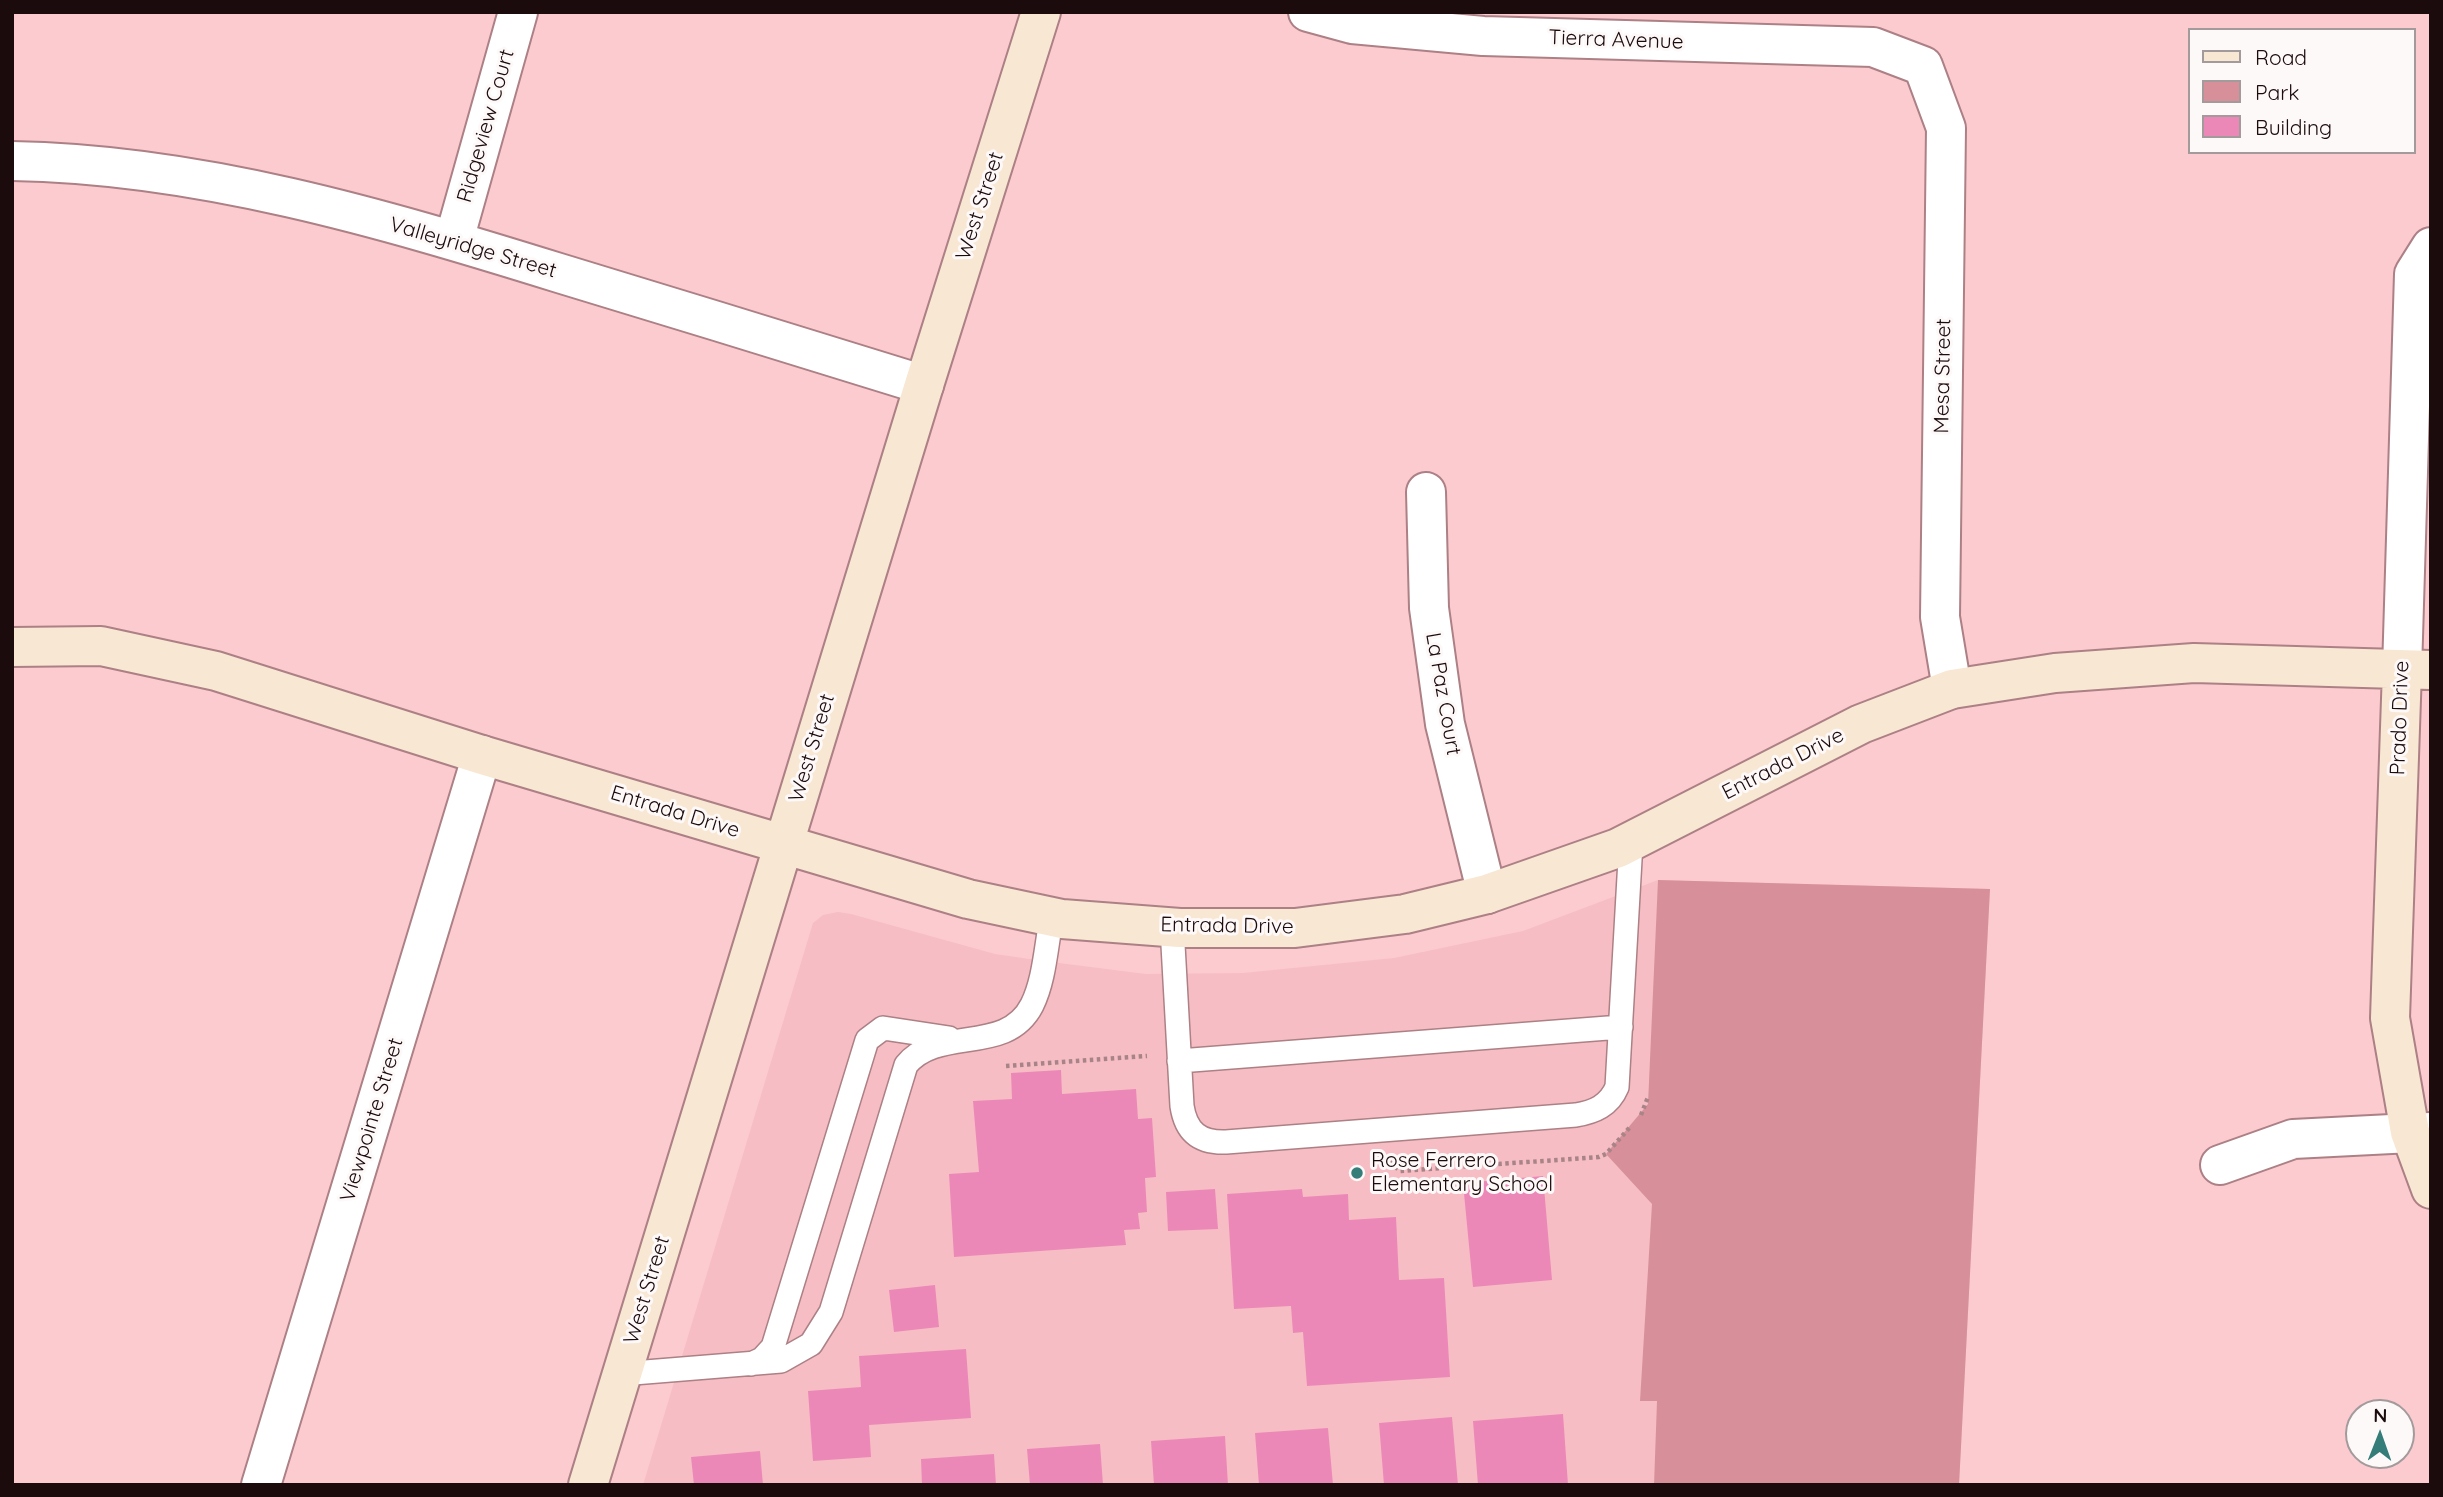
<!DOCTYPE html>
<html>
<head>
<meta charset="utf-8">
<style>
	body { margin:0 }
	#map { position:relative; width:2443px; height:1497px; overflow:hidden; background:#fbcbd0; font-family:Quicksand,sans-serif }
	canvas { display:block }
	.frame { position:absolute; inset:0; border:14px solid #1b0b0d; pointer-events:none }
	.legend { position:absolute; left:2188px; top:28px; width:228px; height:126px; box-sizing:border-box; background:#fef9f9; border:2px solid #a39a9b; margin:0; padding:9px 12px; list-style:none; font-size:21px; color:#1b0b0d }
	.legend li { display:flex; align-items:center; gap:14px; height:35px }
	.legend b { width:35px; border:2px solid #a39a9b }
	.north { position:absolute; left:2345px; top:1399px; width:70px; height:70px; box-sizing:border-box; background:#fef9f9; border:2px solid #a39a9b; border-radius:50%; rotate:1deg; font-size:19px; font-weight:700; line-height:28px; text-align:center; color:#1b0b0d }
	.north::after { content:''; display:block; margin:auto; width:24px; height:32px; background:#347d79; clip-path:polygon(50% 0,100% 100%,50% 72%,0 100%) }
</style>
</head>
<body>
<div id="map">
<canvas width="2443" height="1497"></canvas>
<div class="frame"></div>
<ul class="legend">
<li><b style="height:9px;background:#f8e7d2"></b>Road</li>
<li><b style="height:19px;background:#d79099"></b>Park</li>
<li><b style="height:19px;background:#ec88b7"></b>Building</li>
</ul>
<div class="north">N</div>
</div>
<script>
const ctx = document.querySelector('canvas').getContext('2d');
ctx.lineJoin = 'round';
function fill(path, color) { ctx.fillStyle = color; ctx.fill(path, 'evenodd'); }
function trace(path, color, width, dash) { ctx.strokeStyle = color; ctx.lineWidth = width; ctx.lineCap = dash ? 'butt' : 'round'; ctx.setLineDash(dash || []); ctx.stroke(path); }
function label(font, color, halo, rows, align = 'center') {
  ctx.font = font + ' Quicksand,sans-serif'; ctx.lineWidth = 6; ctx.setLineDash([]); ctx.textBaseline = 'middle'; ctx.strokeStyle = halo; ctx.fillStyle = color; for (const [text, x, y, turn = 0] of rows) {
    ctx.save(); ctx.translate(x, y); ctx.rotate((+turn || 0) * Math.PI / 180); ctx.textAlign = isNaN(turn) ? turn : align; if (halo) ctx.strokeText(text, 0, 0); ctx.fillText(text, 0, 0); ctx.restore();
  }
}
fill(new Path2D(`
	M 1658,880 L 1990,889 L 1959,1485 L 643,1485 L 813,923 L 823,915 L 838,912 L 851,914 L 995,954 L 1043,961 L 1146,974 L 1243,973 L 1394,958 L 1523,931 Z`), '#f6bec4');
fill(new Path2D(`
	M 1658,880 L 1990,889 L 1959,1485 L 1654,1485 L 1657,1401 L 1640,1401 L 1652,1204 L 1606,1154 L 1648,1104 Z`), '#d79099');
fill(new Path2D(`
	M 1061,1070 L 1062,1094 L 1136,1089 L 1138,1119 L 1152,1118 L 1156,1177 L 1145,1178 L 1147,1212 L 1138,1213 L 1140,1229 L 1124,1230 L 1126,1245 L 954,1257 L 949,1174 L 979,1172 L 973,1101 L 1012,1099 L 1011,1073 Z
	M 1543,1176 L 1552,1280 L 1473,1287 L 1463,1183 Z
	M 1215,1189 L 1218,1229 L 1168,1231 L 1166,1192 Z
	M 1302,1189 L 1303,1197 L 1348,1194 L 1349,1220 L 1396,1217 L 1399,1280 L 1444,1278 L 1450,1377 L 1307,1386 L 1303,1332 L 1293,1333 L 1291,1306 L 1234,1309 L 1227,1194 Z
	M 935,1285 L 939,1327 L 894,1332 L 889,1290 Z
	M 966,1349 L 971,1418 L 869,1425 L 871,1457 L 813,1461 L 808,1391 L 861,1387 L 859,1356 Z
	M 1563,1414 L 1568,1485 L 1478,1485 L 1473,1421 Z
	M 1452,1417 L 1458,1485 L 1384,1485 L 1379,1423 Z
	M 1328,1428 L 1333,1485 L 1259,1485 L 1255,1433 Z
	M 1225,1436 L 1228,1485 L 1154,1485 L 1151,1441 Z
	M 1100,1444 L 1103,1485 L 1030,1485 L 1027,1449 Z
	M 760,1451 L 763,1485 L 694,1485 L 691,1457 Z
	M 994,1454 L 996,1485 L 922,1485 L 921,1459 Z`), '#ec88b7');
const lane = new Path2D(`
	M 1172,927 L 1182,1106 C 1186,1132 1200,1143 1226,1142 L 1576,1115 C 1594,1112 1609,1106 1617,1087 L 1631,842
	M 1179,1061 L 1621,1027
	M 751,1364 L 762,1359 L 773,1347 L 867,1040 L 883,1028 L 949,1038
	M 621,1374 L 781,1361 L 811,1344 L 831,1312 L 906,1065 C 939,1025 1006,1056 1032,1005 C 1045,979 1046,944 1052,916`);
const street = new Path2D(`
	M 1308,12 L 1352,24 L 1483,36 L 1873,47 L 1923,66 L 1946,128 L 1940,617 L 1952,689
	M 12,161 C 199,164 382,218 559,273 C 681,310 802,347 924,385
	M 454,240 L 518,12
	M 1426,492 L 1429,608 L 1445,724 L 1487,894
	M 2402,670 L 2414,274 L 2431,247
	M 2220,1165 L 2293,1139 L 2431,1132
	M 261,1485 L 482,755`);
const secondary = new Path2D(`
	M 12,647 L 101,646 L 216,671 L 482,755 L 968,899 L 1062,919 L 1180,928 L 1295,928 L 1405,914 L 1487,894 L 1618,848 L 1861,724 L 1952,689 L 2055,673 L 2194,663 L 2431,670
	M 2402,670 L 2390,1018 L 2410,1132 L 2431,1189
	M 588,1485 L 924,385 L 1041,12`);
trace(lane, '#ac8085', 26);
trace(street, '#ac8085', 42);
trace(secondary, '#ac8085', 42);
trace(new Path2D(`
	M 1006,1066 L 1147,1056
	M 1641,1115 L 1648,1097
	M 1390,1162 L 1400,1171 L 1599,1157 L 1606,1154 L 1631,1126`), '#a88488', 4.5, [3.5, 3.5]);
trace(lane, '#fff', 23);
trace(street, '#fff', 38);
trace(secondary, '#f8e7d2', 38);
for (const [x, y, r, color] of [
	[1357,1173,7,"#347d79"]
]) { const dot = new Path2D(); dot.arc(x, y, r, 0, 2 * Math.PI); ctx.fillStyle = color; ctx.fill(dot); trace(dot, '#fef9f9', 2.5); }
label('21px', '#1b0b0d', '#fef9f9', [
	["Tierra Avenue",1616,40,2],
	["Ridgeview Court",486,126,-74],
	["West Street",980,206,-72],
	["Valleyridge Street",473,248,16],
	["Mesa Street",1943,376,-89],
	["La Paz Court",1443,694,80],
	["Prado Drive",2400,718,-88],
	["West Street",812,748,-73],
	["Entrada Drive",1783,764,-27],
	["Entrada Drive",675,812,17],
	["Entrada Drive",1227,926,1],
	["Viewpointe Street",372,1120,-73],
	["West Street",647,1290,-73]
]);
label('21px', '#1b0b0d', '#fef9f9', [
	["Rose Ferrero",1371,1161],
	["Elementary School",1371,1185]
], 'left');
</script>
</body>
</html>
